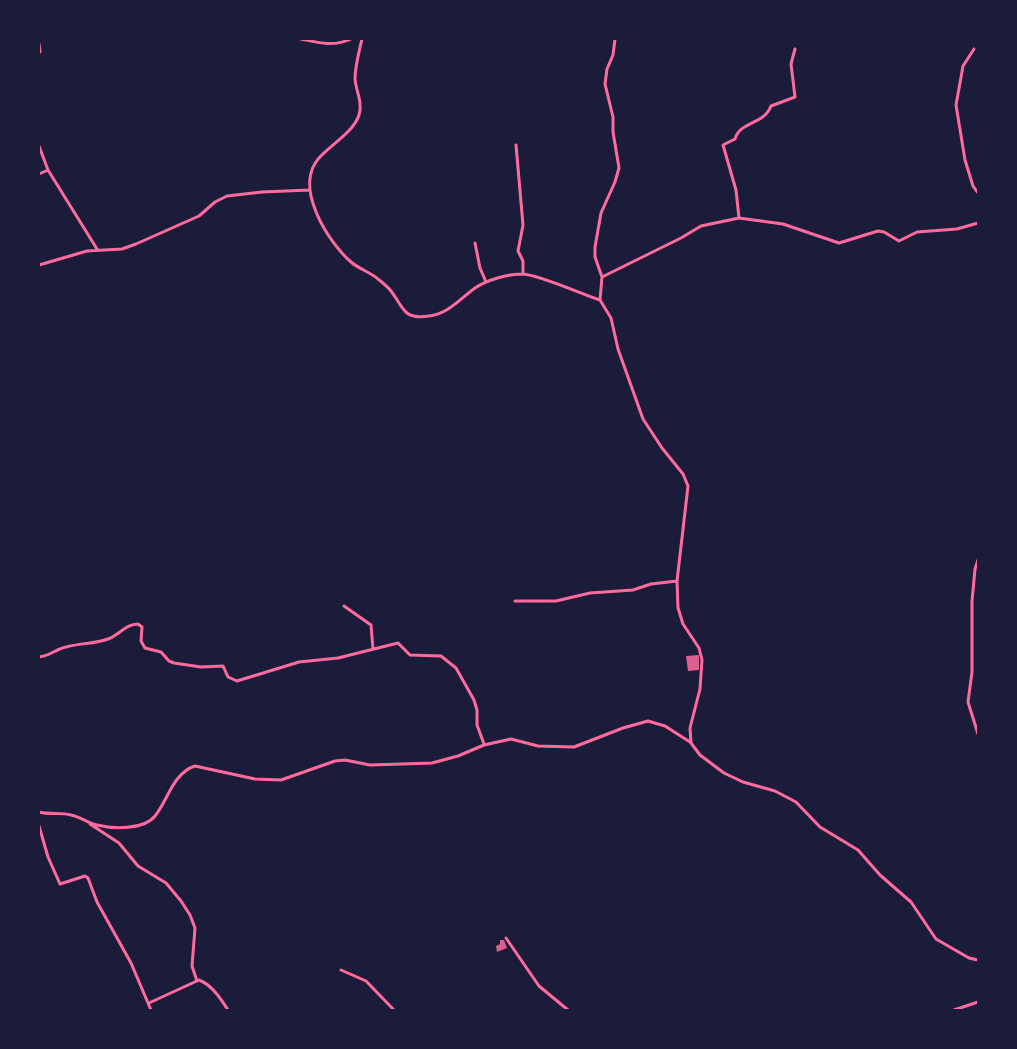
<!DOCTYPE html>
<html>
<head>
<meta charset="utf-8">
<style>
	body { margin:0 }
	#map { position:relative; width:1017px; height:1049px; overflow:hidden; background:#1b1b3a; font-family:"Fira Sans Condensed",sans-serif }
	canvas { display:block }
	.frame { position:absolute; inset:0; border:40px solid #1b1b3a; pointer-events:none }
</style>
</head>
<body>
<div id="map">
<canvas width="1017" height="1049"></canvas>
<div class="frame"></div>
</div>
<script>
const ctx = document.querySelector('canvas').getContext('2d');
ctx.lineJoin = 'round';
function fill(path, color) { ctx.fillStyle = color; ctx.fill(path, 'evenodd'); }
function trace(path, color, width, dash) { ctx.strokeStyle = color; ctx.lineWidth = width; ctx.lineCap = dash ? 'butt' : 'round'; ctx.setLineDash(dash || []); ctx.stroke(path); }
fill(new Path2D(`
	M 699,655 L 699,670 L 688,671 L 686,656 Z
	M 500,940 L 504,940 L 507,948 L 497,952 L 496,946 L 500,944 Z`), '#dd5f8e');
trace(new Path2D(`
	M 301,39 C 319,43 334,47 351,39
	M 362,39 C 359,52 355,66 355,79 C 356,91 363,103 359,115 C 353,133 330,145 319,158 C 293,187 328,242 351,262 C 359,269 370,272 378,279 C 383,283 388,287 391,291 C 404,308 403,320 429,316 C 448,314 460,299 475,288 C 487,280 507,274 523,274 C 539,275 582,294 600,300 L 611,318 L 618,349 L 643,419 L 662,448 L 683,474 L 688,486 L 677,581 L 678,608 L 683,624 L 699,648 L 702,660 L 700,689 L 690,728 L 691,743 L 700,755 L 724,773 L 743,782 L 775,791 L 796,802 L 820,827 L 858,850 L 880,875 L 911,902 L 936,939 L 969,958 L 978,960
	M 39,44 L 40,52
	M 974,49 L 963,66 L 956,105 L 965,160 L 973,186 L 978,193
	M 516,145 L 523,225 L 518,251 L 523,261 L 523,274
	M 39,146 L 48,170 L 97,249
	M 39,174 L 48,170
	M 739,218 L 736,190 L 723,145 L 735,139 C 740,121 764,125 771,106 L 795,97 L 791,64 L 795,49
	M 475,243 L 480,268 L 486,282
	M 39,265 L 87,251 L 122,249 L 136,244 L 199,216 L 215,202 L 227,196 L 262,192 L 310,190
	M 602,277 L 681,238 L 701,226 L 739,218 L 783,224 L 839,243 L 878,231 L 884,232 L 899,241 L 917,232 L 957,229 L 978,223
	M 600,300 L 602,277 L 595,257 L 595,247 L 601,213 L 615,182 L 619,168 L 613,132 L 613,117 L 605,84 L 607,69 L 613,55 L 615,39
	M 978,560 L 975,569 L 972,601 L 972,672 L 968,702 L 978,734
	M 515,601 L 556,601 L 590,593 L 633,590 L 651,584 L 677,581
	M 344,606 L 371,625 L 373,649
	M 39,657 C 50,656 56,649 66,647 C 80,643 95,644 108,639 C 119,635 126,624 138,624 L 142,627 L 141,641 L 145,648 L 161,652 L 169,661 L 174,663 L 201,667 L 223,666 L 228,677 L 237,681 L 299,662 L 338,658 L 398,643 L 410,655 L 441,656 L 456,668 L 474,700 L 477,710 L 477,725 L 484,744
	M 39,812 C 50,815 61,812 71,815 C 81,817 88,823 97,825 C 113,829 144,830 155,816 C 168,800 173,773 195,766 L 255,779 L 281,780 L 335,761 L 345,760 L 370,765 L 432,763 L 458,756 L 484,745 L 511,739 L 538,746 L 574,747 L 623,728 L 648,721 L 665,726 L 690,742
	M 90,824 L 119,843 L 138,866 L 166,883 L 181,901 L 190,915 L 195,928 L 192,966 L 197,981
	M 39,826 L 48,857 L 60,884 L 85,876 L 88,878 L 97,902 L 131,963 L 151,1010
	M 506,938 L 539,986 L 568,1010
	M 341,970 L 366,981 L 394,1010
	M 149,1003 L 199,980 C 212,985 221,999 228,1010
	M 954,1010 L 978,1002`), '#ff6b9d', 3);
</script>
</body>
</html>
